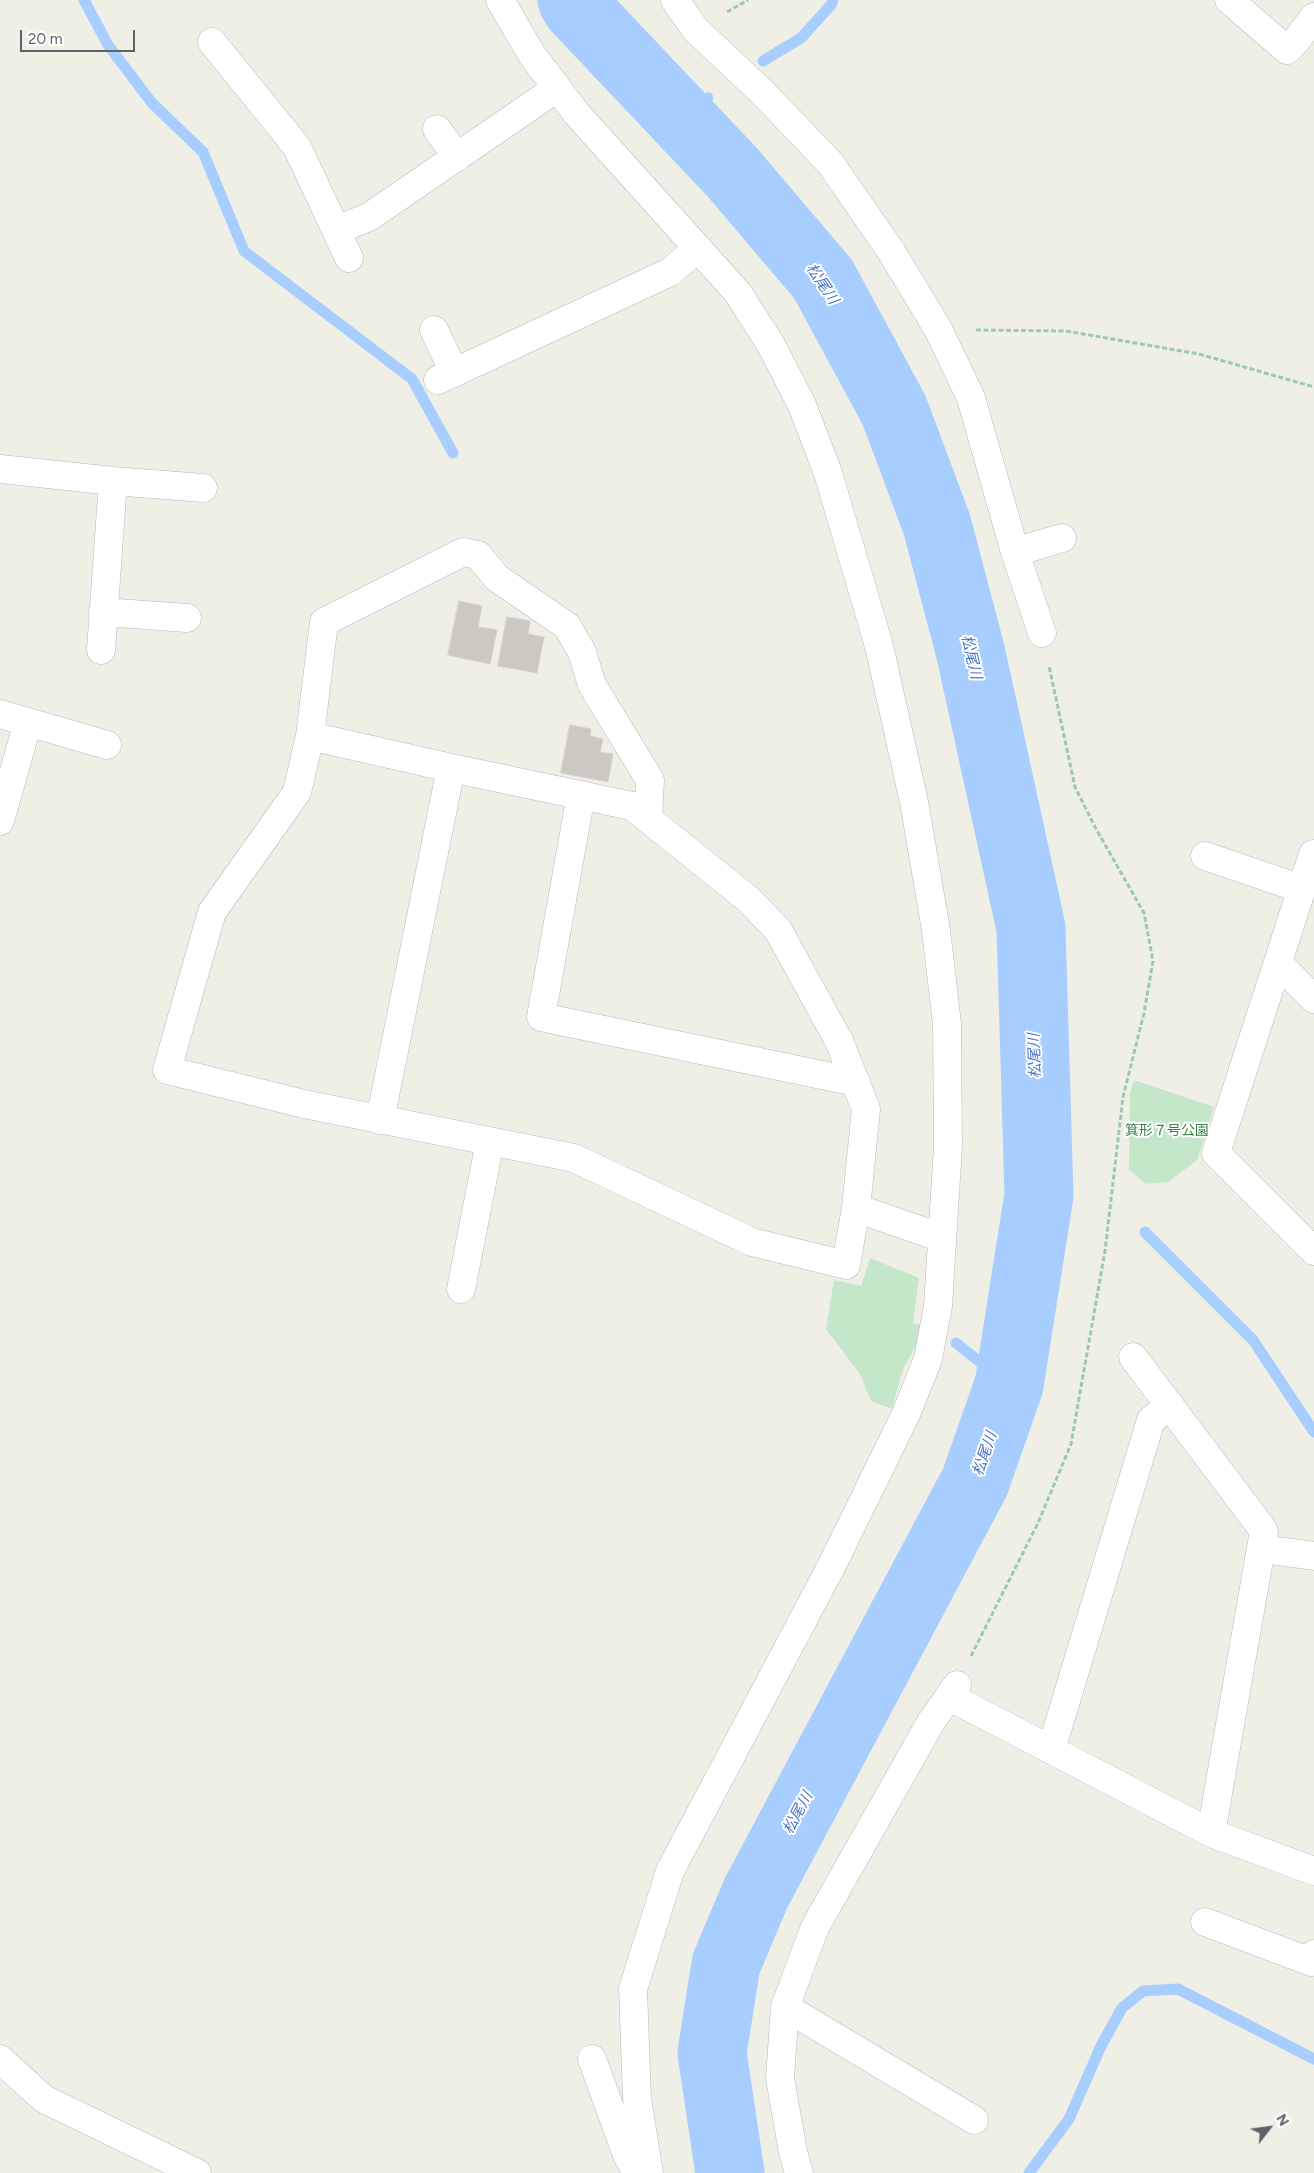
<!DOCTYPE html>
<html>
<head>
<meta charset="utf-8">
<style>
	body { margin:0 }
	#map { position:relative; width:1314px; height:2173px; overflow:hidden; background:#f0efe6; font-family:Figtree,sans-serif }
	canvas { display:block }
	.north { position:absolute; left:1244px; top:2103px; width:50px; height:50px; -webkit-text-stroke:4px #fff; paint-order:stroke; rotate:60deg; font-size:14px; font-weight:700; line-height:20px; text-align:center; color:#5e6167 }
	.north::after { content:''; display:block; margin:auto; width:18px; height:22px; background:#5e6167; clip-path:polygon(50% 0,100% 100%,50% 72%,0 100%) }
	.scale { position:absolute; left:20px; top:30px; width:115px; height:22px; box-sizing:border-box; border:2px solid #5e6167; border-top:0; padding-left:6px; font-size:15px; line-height:18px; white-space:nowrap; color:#5e6167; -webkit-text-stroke:4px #fff; paint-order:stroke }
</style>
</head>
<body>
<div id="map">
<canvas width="1314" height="2173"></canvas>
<div class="north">N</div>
<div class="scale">20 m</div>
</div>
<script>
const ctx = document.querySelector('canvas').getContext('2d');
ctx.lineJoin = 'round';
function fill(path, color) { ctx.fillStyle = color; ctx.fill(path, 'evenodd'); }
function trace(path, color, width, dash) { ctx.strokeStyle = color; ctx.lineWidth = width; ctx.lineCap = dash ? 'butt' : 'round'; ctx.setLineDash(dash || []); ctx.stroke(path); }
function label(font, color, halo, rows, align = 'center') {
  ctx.font = font + ' Figtree,"Noto Sans JP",sans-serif'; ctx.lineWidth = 4; ctx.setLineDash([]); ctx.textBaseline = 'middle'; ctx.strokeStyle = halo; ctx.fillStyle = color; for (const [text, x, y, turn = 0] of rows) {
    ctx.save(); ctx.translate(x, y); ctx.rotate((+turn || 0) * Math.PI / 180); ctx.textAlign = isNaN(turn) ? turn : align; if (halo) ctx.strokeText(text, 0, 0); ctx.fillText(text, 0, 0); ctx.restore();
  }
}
fill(new Path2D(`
	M 1134,1080 L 1214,1107 L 1197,1160 L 1168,1182 L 1146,1184 L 1129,1170 L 1130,1093 Z
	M 870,1258 L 919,1278 L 913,1323 L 926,1326 L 902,1372 L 892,1409 L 871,1401 L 860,1374 L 826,1329 L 834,1280 L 861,1286 Z`), '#c3e7c8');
trace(new Path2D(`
	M 84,0 L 108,45 L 152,103 L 203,152 L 244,251 L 412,379 L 453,453
	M 763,61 L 801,38 L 831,5 L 833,0
	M 679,117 L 708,98
	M 1145,1232 L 1253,1340 L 1314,1432
	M 956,1343 L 1009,1385
	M 1029,2173 L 1069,2119 L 1101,2046 L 1122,2008 L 1143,1991 L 1178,1989 L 1314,2059`), '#a7ceff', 11);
trace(new Path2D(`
	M 572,0 L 576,7 L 732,172 L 823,279 L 894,410 L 937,525 L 971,654 L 1031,928 L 1039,1195 L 1009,1385 L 975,1482 L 756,1893 L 726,1964 L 712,2053 L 730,2173`), '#a7ceff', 69);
const building = new Path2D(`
	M 459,601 L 482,606 L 478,627 L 497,630 L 490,664 L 448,655 Z
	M 507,617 L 530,621 L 528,634 L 544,637 L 537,673 L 498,666 Z
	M 570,725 L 591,729 L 590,736 L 603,739 L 600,752 L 613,754 L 608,782 L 561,773 Z`);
fill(building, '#ccc9c3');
trace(building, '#d5d2c4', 1);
const minor = new Path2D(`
	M 500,0 L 532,55 L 577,114 L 738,293 L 771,345 L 802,405 L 828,473 L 879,646 L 914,802 L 936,930 L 947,1024 L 948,1146 L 938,1306 L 928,1359 L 906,1414 L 831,1567 L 670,1871 L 633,1989 L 637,2099 L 649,2173
	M 675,0 L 695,29 L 762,92 L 830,163 L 891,251 L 938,329 L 971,398 L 1015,552 L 1042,633
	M 1229,0 L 1287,50 L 1295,42 L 1314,17
	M 212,42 L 297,147 L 349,258
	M 437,129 L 457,157
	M 336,230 L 369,217 L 557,88
	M 434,330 L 454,372
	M 438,380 L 670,272 L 698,248
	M 0,469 L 113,481 L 203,488
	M 1015,552 L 1062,538
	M 103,612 L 187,618
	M 101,650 L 113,481
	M 0,714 L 107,745
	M 310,736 L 451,768
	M 581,795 L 541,1017 L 856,1082
	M 648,818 L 650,780 L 592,685 L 582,652 L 567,626 L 497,578 L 478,555 L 463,552 L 324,622 L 310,736 L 297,792 L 212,912 L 167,1070 L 304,1104 L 574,1158 L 752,1242 L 846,1265 L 856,1208 L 942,1238
	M 0,821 L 28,722
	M 1313,854 L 1216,1153 L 1314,1251
	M 1205,856 L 1302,889
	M 1278,963 L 1314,999
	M 380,1120 L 451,768 L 632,806 L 748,899 L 778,930 L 839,1041 L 866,1109 L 856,1208
	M 461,1289 L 490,1142
	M 1133,1357 L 1264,1531 L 1211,1833
	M 1262,1549 L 1314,1556
	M 950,1697 L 1211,1833 L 1314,1871
	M 1051,1750 L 1151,1420 L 1170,1405
	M 1205,1922 L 1311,1962 L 1314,1954
	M 785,2007 L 974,2120
	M 0,2059 L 44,2099 L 197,2173
	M 592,2059 L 627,2155 L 637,2173
	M 799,2173 L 793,2152 L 780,2078 L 785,2007 L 815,1927 L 931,1722 L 957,1685`);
trace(minor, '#b7b8bd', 29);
trace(new Path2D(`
	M 727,12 L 748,0
	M 976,330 L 1066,331 L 1199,354 L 1314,387
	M 971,1656 L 1038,1523 L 1071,1444 L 1105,1251 L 1123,1097 L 1144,1013 L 1153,961 L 1144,913 L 1095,827 L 1075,787 L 1049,666`), '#9cc8ae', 3, [5, 2.5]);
trace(minor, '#fff', 28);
label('14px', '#358643', '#fff', [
	["箕形７号公園",1167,1131]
]);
label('italic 15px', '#4875c4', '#fff', [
	["松尾川",822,284,56],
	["松尾川",971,657,77],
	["松尾川",1035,1056,-92],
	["松尾川",985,1454,-71],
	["松尾川",798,1813,-62]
]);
</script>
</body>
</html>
